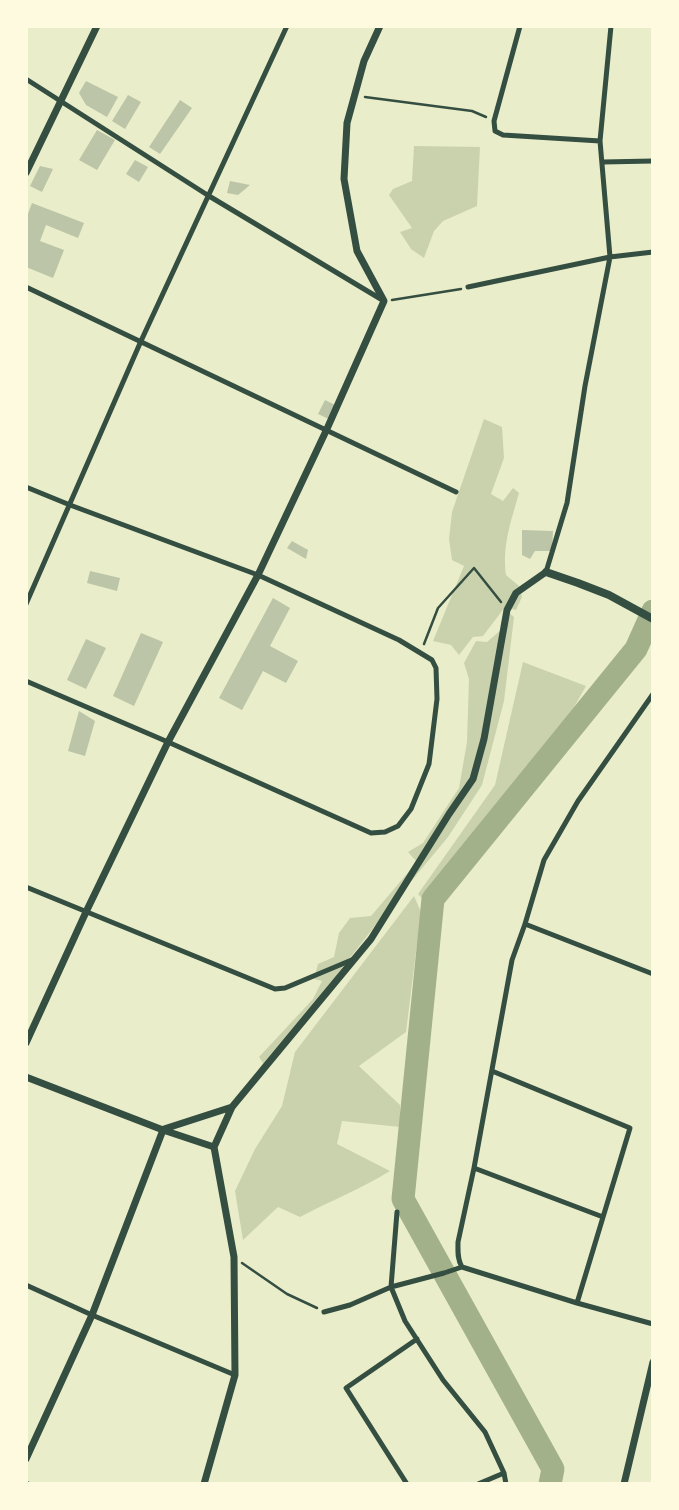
<!DOCTYPE html>
<html>
<head>
<meta charset="utf-8">
<style>
	body { margin:0 }
	#map { position:relative; width:679px; height:1510px; overflow:hidden; background:#e9edc9; font-family:"Archivo Narrow",sans-serif }
	canvas { display:block }
	.frame { position:absolute; inset:0; border:28px solid #fefae0; pointer-events:none }
</style>
</head>
<body>
<div id="map">
<canvas width="679" height="1510"></canvas>
<div class="frame"></div>
</div>
<script>
const ctx = document.querySelector('canvas').getContext('2d');
ctx.lineJoin = 'round';
function fill(path, color) { ctx.fillStyle = color; ctx.fill(path, 'evenodd'); }
function trace(path, color, width, dash) { ctx.strokeStyle = color; ctx.lineWidth = width; ctx.lineCap = dash ? 'butt' : 'round'; ctx.setLineDash(dash || []); ctx.stroke(path); }
fill(new Path2D(`
	M 414,146 L 480,147 L 477,206 L 443,221 L 434,231 L 424,258 L 411,249 L 400,232 L 412,228 L 389,195 L 393,189 L 412,181 Z
	M 484,419 L 502,427 L 504,458 L 491,494 L 503,501 L 513,488 L 519,493 C 511,522 502,545 506,575 L 519,586 L 522,597 L 516,610 L 505,607 L 483,636 L 473,637 L 459,655 L 451,645 L 433,641 L 464,566 L 452,560 L 449,539 L 452,512 Z
	M 509,613 L 514,617 L 504,701 L 482,785 L 448,837 L 388,909 L 256,1079 L 253,1078 L 263,1063 L 259,1057 L 313,999 L 322,981 L 314,979 L 318,964 L 334,957 L 339,933 L 350,918 L 371,916 L 417,862 L 408,852 L 423,843 L 459,788 L 467,742 L 469,679 L 464,663 L 476,641 L 487,642 L 502,629 Z
	M 523,662 L 586,686 L 565,723 L 469,842 L 426,903 L 418,894 L 495,785 Z
	M 414,896 L 421,912 L 406,1032 L 359,1066 L 400,1105 L 400,1127 L 342,1121 L 337,1144 L 390,1171 C 361,1189 330,1201 300,1217 L 278,1207 L 243,1240 L 235,1191 L 255,1149 L 282,1106 L 295,1052 Z`), '#cad2ad');
trace(new Path2D(`
	M 550,1484 L 553,1469 L 403,1199 L 433,899 L 636,649 L 653,611`), '#a3b18a', 23);
fill(new Path2D(`
	M 86,81 L 118,97 L 107,117 L 86,105 L 79,93 Z
	M 128,95 L 141,102 L 125,129 L 112,121 Z
	M 180,100 L 192,108 L 160,154 L 149,147 Z
	M 97,130 L 115,140 L 97,170 L 79,160 Z
	M 135,160 L 148,167 L 139,182 L 126,174 Z
	M 40,166 L 53,169 L 42,192 L 30,186 Z
	M 230,181 L 250,185 L 238,195 L 227,193 Z
	M 32,203 L 84,223 L 78,238 L 46,225 L 40,241 L 64,250 L 53,278 L 26,267 L 26,219 Z
	M 325,400 L 337,406 L 331,420 L 318,414 Z
	M 522,530 L 553,531 L 552,551 L 535,551 L 530,559 L 522,555 Z
	M 292,541 L 308,550 L 306,559 L 287,548 Z
	M 90,571 L 120,578 L 117,591 L 87,583 Z
	M 273,598 L 290,608 L 270,646 L 298,661 L 286,683 L 263,671 L 242,710 L 219,698 Z
	M 141,633 L 163,642 L 134,706 L 113,696 Z
	M 86,639 L 106,648 L 86,689 L 67,680 Z
	M 79,711 L 95,721 L 85,756 L 68,751 Z`), '#bcc5a7');
trace(new Path2D(`
	M 365,97 L 472,111 L 486,117
	M 392,300 L 461,289
	M 424,644 L 438,608 L 474,568 L 501,602
	M 242,1263 L 287,1294 L 317,1308`), '#344e41', 2.5);
trace(new Path2D(`
	M 520,26 L 494,121 L 495,131 L 503,135 L 600,141
	M 26,79 L 209,196 L 384,301
	M 603,162 L 653,161
	M 26,287 L 456,492
	M 468,287 L 610,257 L 653,252
	M 26,487 L 70,505 L 258,575 L 399,640 L 432,660 L 436,668 L 437,699 L 429,764 L 411,809 L 398,826 L 385,832 L 371,833 L 168,742 L 26,681
	M 546,572 L 567,503 L 585,386 L 610,257 L 600,141 L 611,26
	M 26,604 L 141,341 L 287,26
	M 26,887 L 275,989 L 285,988 L 354,959
	M 525,924 L 653,974
	M 492,1071 L 630,1128 L 577,1303
	M 474,1168 L 603,1217
	M 397,1212 L 391,1287 L 405,1321 L 443,1380 L 485,1432 L 504,1473 L 506,1484
	M 462,1267 C 457,1259 458,1250 458,1242 L 474,1168 L 512,960 L 525,924 L 544,860 L 578,801 L 653,694
	M 26,1285 L 92,1315 L 235,1375
	M 324,1312 L 350,1305 L 391,1287 L 444,1273 L 462,1267 L 577,1303 L 653,1324
	M 26,1483 L 28,1484
	M 407,1484 L 346,1388 L 417,1339
	M 478,1484 L 504,1473`), '#344e41', 5);
trace(new Path2D(`
	M 26,173 L 97,26
	M 26,1043 L 86,912 L 168,742 L 258,575 L 326,431 L 384,301 L 357,251 L 344,179 L 347,123 L 364,61 L 380,26
	M 26,1077 L 163,1130 L 214,1147
	M 164,1129 L 232,1107
	M 26,1459 L 92,1315 L 163,1130
	M 204,1484 L 235,1375 L 234,1257 L 214,1147 L 232,1107 L 371,939 L 449,814 L 473,779 L 484,739 L 507,610 L 516,593 L 546,572
	M 624,1484 L 653,1362`), '#344e41', 7);
trace(new Path2D(`
	M 546,572 L 578,583 L 609,595 L 653,619`), '#344e41', 8);
</script>
</body>
</html>
